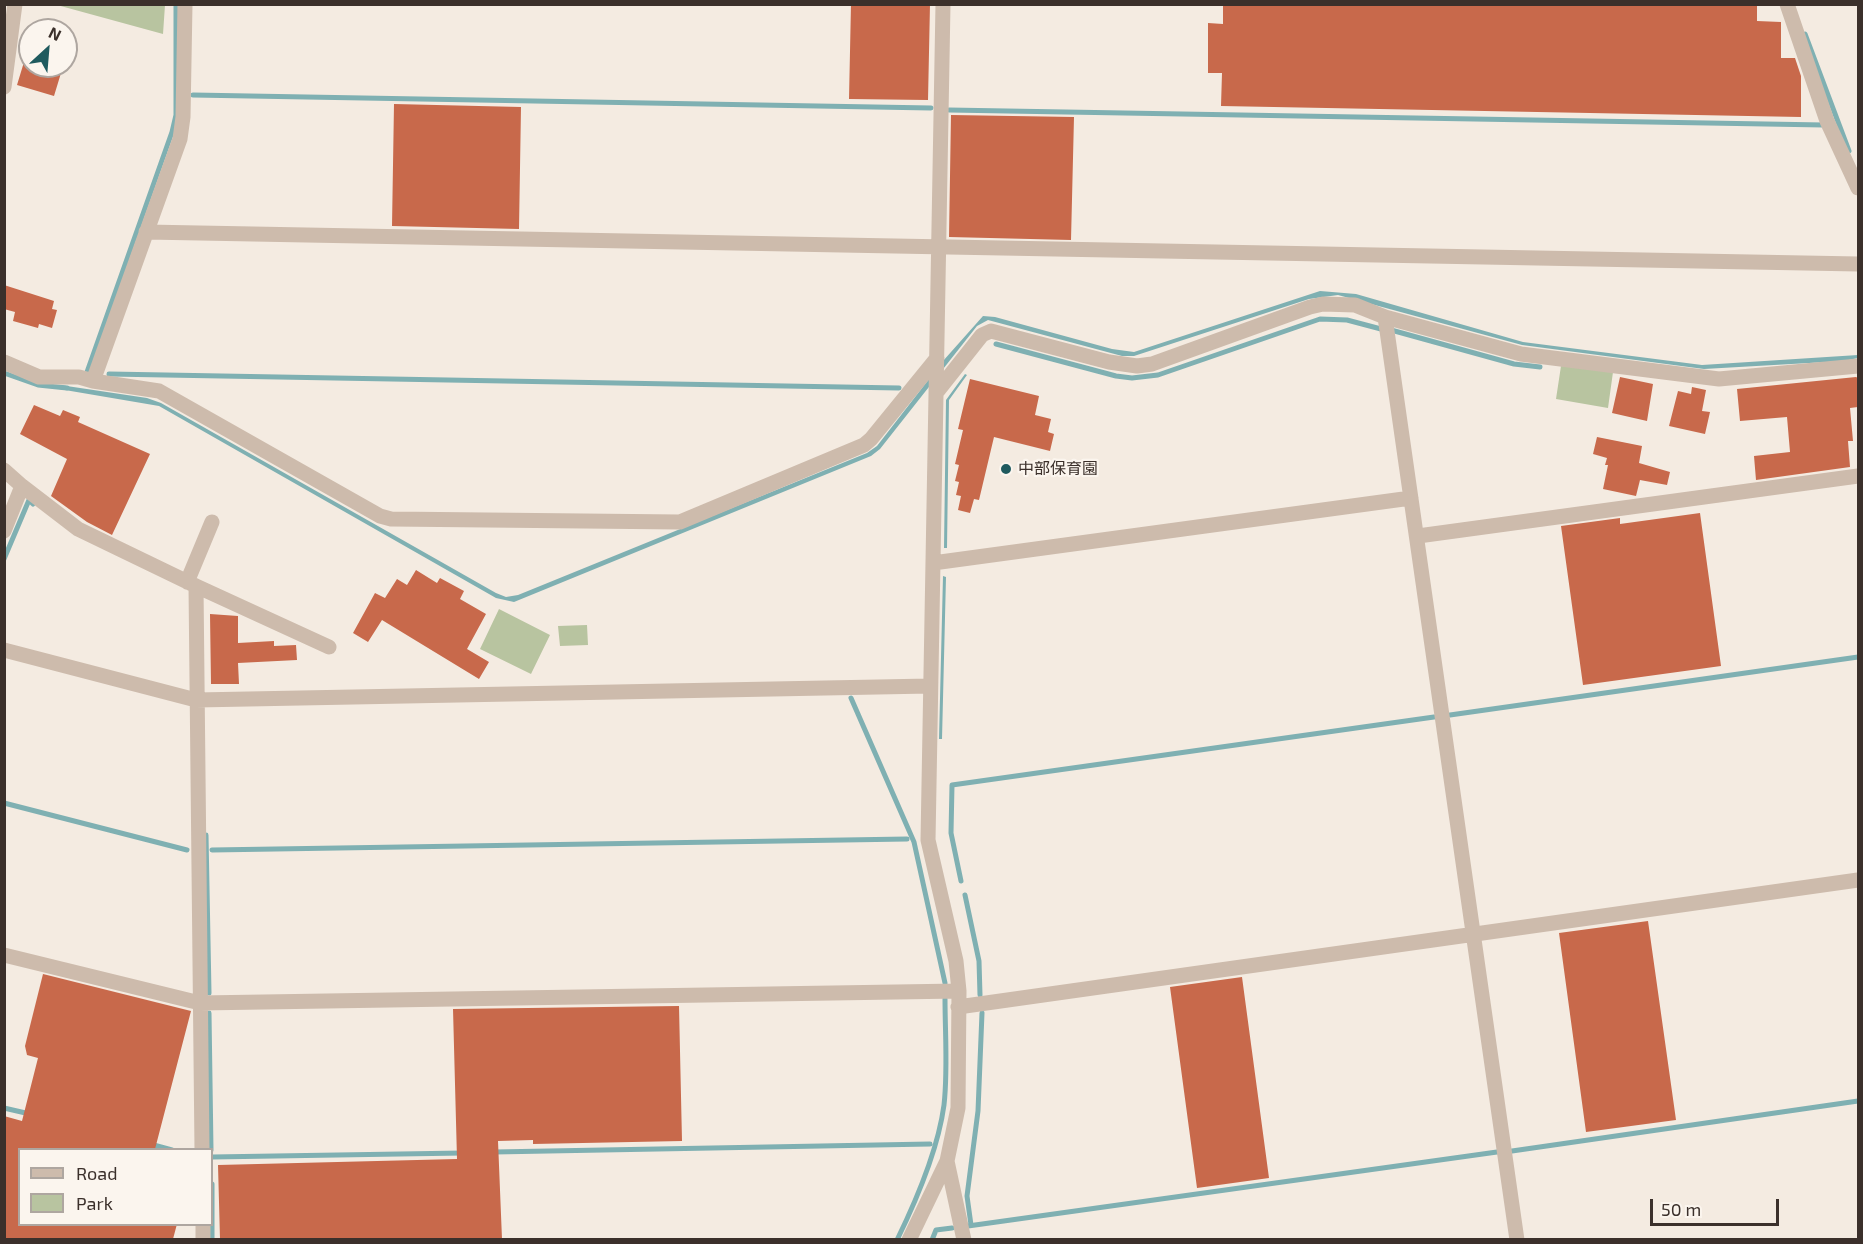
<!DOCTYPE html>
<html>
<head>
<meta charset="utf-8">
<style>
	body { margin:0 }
	#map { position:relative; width:1863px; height:1244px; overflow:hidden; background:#f4ebe1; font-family:"Exo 2",sans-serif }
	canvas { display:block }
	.frame { position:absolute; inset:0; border:6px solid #3b302b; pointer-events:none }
	.legend { position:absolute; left:18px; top:1148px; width:195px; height:78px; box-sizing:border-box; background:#fbf5ee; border:2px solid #aea6a0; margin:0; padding:8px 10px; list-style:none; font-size:18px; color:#3b302b }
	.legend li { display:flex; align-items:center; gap:12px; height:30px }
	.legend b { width:30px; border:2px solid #aea6a0 }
	.north { position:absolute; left:18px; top:18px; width:60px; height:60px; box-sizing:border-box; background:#fbf5ee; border:2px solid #aea6a0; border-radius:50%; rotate:26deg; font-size:16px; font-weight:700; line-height:24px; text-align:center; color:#3b302b }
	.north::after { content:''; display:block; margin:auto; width:21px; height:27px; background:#1f5a5e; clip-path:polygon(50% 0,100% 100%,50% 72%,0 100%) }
	.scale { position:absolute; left:1650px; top:1199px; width:129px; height:27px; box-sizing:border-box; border:3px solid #3b302b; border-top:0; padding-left:8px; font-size:18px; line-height:21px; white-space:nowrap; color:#3b302b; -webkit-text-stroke:4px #fbf5ee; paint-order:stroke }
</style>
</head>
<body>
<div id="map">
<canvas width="1863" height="1244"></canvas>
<div class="frame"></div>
<ul class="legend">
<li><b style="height:8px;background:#cdbbac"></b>Road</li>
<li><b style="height:16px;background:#b8c4a0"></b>Park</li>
</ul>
<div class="north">N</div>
<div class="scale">50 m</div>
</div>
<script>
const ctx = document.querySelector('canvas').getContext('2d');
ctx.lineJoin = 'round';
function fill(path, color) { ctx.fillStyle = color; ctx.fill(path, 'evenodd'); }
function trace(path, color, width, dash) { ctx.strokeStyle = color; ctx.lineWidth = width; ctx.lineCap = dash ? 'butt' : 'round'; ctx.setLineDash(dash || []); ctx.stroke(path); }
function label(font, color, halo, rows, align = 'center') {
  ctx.font = font + ' "Exo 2","Noto Sans JP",sans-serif'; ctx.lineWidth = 4.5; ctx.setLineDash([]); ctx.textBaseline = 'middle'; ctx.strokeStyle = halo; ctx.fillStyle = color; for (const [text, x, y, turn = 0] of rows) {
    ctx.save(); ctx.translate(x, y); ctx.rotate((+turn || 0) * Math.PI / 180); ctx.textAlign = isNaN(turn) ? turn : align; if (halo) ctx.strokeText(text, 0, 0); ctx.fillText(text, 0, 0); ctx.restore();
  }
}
fill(new Path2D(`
	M 57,5 L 165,5 L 163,34 Z
	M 1561,366 L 1613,372 L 1608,408 L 1556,399 Z
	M 499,609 L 550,635 L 531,674 L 480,649 Z
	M 587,625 L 588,645 L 560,646 L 558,626 Z`), '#b8c4a0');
fill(new Path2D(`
	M 1320,291 L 1356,294 L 1523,342 L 1702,365 L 1858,355 L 1858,358 L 1844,361 L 1704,369 L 1522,345 L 1338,295 L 1309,299 L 1134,356 L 1122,356 L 988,320 L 977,326 L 880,449 L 871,456 L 514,602 L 496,598 L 159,406 L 59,389 L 60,385 L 147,398 L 161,403 L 496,593 L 506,597 L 518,595 L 867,453 L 877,446 L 943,361 L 983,316 L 995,317 L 1112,349 L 1134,352 Z
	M 965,374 L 967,375 L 949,400 L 947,548 L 944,548 L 946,400 Z
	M 943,576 L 946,577 L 942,739 L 939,739 Z`), '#7fb0b2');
trace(new Path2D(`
	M 1805,34 L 1849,151
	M 193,95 L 931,108
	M 949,110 L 1824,125
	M 1391,330 L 1514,364 L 1540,367
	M 996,344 L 1116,376 L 1132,378 L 1158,375 L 1320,319 L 1347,320 L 1381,329
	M 87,372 L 172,132 L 176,115 L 176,4
	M 4,373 L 38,385 L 67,388
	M 109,374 L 899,388
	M 4,559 L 29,500 L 33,504
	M 851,698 L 914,842 L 945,983
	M 1450,715 L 1858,657
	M 4,803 L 187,850
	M 206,835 L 209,993
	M 212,850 L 907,839
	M 961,881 L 951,833 L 952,785 L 1434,717
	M 965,895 L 979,961 L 980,995
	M 209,1013 L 211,1150
	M 4,1108 L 30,1114
	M 150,1144 L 172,1150
	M 1512,1151 L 1858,1101
	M 494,1152 L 930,1144
	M 212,1157 L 463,1153
	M 212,1184 L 212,1240
	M 971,1225 L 967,1196 L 978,1111 L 982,1013
	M 968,1226 L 1497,1152
	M 897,1240 C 917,1199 938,1150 944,1105 C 948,1070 945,1033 945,999
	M 932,1240 L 936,1230 L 952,1228`), '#7fb0b2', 5);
fill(new Path2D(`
	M 851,4 L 930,4 L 928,100 L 849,99 Z
	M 1223,4 L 1757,4 L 1757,21 L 1781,22 L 1781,58 L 1795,58 L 1801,76 L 1801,117 L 1221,106 L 1222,73 L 1208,73 L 1208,23 L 1223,24 Z
	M 24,62 L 61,73 L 54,96 L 17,85 Z
	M 394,104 L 521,107 L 519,229 L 392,226 Z
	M 951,115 L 1074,117 L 1071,240 L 949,237 Z
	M 4,285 L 54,301 L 52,309 L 57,310 L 52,328 L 39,324 L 38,328 L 13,321 L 15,312 L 4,309 Z
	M 1620,377 L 1653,384 L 1647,421 L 1612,413 Z
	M 1856,377 L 1858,378 L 1858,407 L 1850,408 L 1853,441 L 1848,441 L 1850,467 L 1756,480 L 1754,456 L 1790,452 L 1787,417 L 1740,421 L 1737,389 Z
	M 970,379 L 1039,396 L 1035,415 L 1051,419 L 1048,432 L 1054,434 L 1050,451 L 994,437 L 979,500 L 974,499 L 970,513 L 958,510 L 961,496 L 956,495 L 959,482 L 955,481 L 959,465 L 955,464 L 963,430 L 958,429 Z
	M 1692,387 L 1706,390 L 1702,411 L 1710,412 L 1705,434 L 1669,426 L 1678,391 L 1691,394 Z
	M 34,405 L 60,416 L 63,410 L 80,417 L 78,422 L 150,454 L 112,535 L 87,522 L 51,496 L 67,459 L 20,434 Z
	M 1597,437 L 1642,446 L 1639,463 L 1670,472 L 1667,485 L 1640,480 L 1636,496 L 1603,489 L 1608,465 L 1605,465 L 1607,458 L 1593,454 Z
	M 1700,513 L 1721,666 L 1583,685 L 1561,526 L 1620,518 L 1620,524 Z
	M 416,570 L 437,583 L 440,578 L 464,591 L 460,599 L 486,614 L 467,649 L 489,662 L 479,679 L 382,620 L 368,642 L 353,633 L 375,593 L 385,598 L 397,579 L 407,585 Z
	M 210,614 L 238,616 L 238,643 L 274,641 L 274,646 L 296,645 L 297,660 L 238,663 L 239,684 L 211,684 Z
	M 1648,921 L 1676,1120 L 1586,1132 L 1559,933 Z
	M 43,974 L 191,1011 L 155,1149 L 20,1149 L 20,1224 L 177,1224 L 173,1239 L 4,1239 L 4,1116 L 22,1121 L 38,1058 L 27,1055 L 25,1046 Z
	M 1242,977 L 1269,1178 L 1197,1188 L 1170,987 Z
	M 679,1006 L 682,1141 L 533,1144 L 533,1140 L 498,1141 L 502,1239 L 220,1239 L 218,1165 L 457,1159 L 453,1009 Z`), '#c8694b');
trace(new Path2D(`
	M 185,4 L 183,117 L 180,139 L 93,381 L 159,391 L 380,516 L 391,519 L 680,522 L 864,445 L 871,439 L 937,358
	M 1787,4 L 1827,121 L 1858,188
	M 4,87 L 15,4
	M 146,232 L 1858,264
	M 1385,317 L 1517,1240
	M 4,362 L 39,377 L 79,377 L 93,381
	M 936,393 L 982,335 L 991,331 L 1109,362 L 1137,366 L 1152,364 L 1310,307 L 1323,304 L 1355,305 L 1385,317 L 1521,354 L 1719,379 L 1858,366
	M 4,470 L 22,486 L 4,531
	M 22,486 L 78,529 L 196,586 L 202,1150
	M 1418,536 L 1858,476
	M 933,563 L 1411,498
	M 187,582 L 212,522
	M 196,586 L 329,647
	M 4,650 L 196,700 L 930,686
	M 4,955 L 200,1003 L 959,991
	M 958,1007 L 1858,880
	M 947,1161 L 964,1240
	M 203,1224 L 203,1240
	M 909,1240 L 947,1161 L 958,1108 L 959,991 L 956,961 L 928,840 L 943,4`), '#cdbbac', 15);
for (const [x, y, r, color] of [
	[1006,469,6,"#1f5a5e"]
]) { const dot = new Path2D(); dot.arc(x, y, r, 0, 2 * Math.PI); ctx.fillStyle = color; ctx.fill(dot); trace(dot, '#fbf5ee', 2); }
label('16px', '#3b302b', '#fbf5ee', [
	["中部保育園",1018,469]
], 'left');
</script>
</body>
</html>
